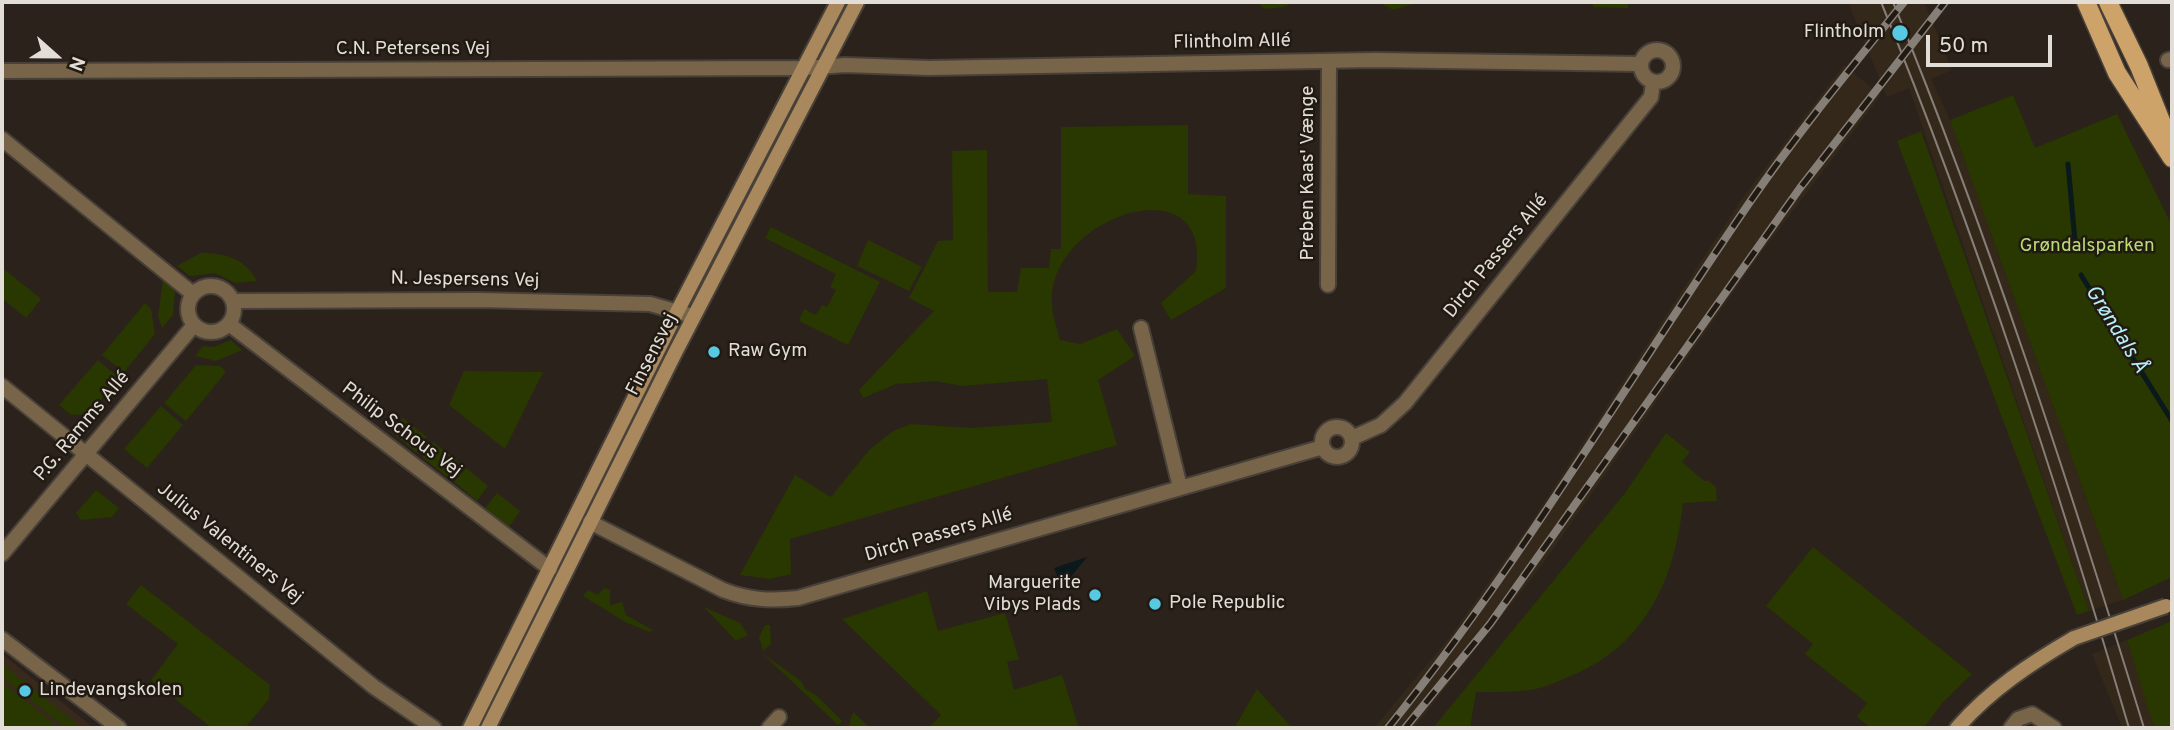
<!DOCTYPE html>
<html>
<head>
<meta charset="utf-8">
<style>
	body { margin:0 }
	#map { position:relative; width:2174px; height:730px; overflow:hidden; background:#2b231b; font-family:Overpass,sans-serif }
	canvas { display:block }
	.frame { position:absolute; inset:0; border:4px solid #e2ddd7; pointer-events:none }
	.north { position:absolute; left:21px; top:21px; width:70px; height:70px; -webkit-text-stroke:5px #211a12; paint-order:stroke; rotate:111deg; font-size:19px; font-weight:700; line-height:28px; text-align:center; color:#e2ddd7 }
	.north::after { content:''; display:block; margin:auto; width:24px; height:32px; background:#e2ddd7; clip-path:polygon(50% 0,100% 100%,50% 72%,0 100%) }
	.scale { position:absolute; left:1926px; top:35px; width:126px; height:32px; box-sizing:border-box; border:4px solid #e2ddd7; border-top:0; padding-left:9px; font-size:21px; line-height:24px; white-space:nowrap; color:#e2ddd7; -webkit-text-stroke:5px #211a12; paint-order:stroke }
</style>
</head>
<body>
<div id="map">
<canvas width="2174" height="730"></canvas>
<div class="frame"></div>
<div class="north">N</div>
<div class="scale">50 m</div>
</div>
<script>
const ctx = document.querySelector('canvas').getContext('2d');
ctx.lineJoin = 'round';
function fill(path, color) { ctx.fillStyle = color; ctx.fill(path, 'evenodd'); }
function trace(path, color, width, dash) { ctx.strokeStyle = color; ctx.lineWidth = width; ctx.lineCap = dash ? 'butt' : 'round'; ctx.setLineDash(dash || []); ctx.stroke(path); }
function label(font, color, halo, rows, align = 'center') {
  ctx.font = font + ' Overpass,sans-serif'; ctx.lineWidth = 5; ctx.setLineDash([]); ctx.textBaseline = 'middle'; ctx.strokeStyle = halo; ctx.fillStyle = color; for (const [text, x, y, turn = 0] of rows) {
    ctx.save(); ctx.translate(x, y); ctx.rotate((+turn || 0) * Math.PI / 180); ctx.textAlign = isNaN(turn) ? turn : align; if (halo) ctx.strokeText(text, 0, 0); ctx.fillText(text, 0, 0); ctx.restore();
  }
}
fill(new Path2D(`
	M 1848,2 L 1924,2 L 1952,70 L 1931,79 L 1950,120 L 2123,600 L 2089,611 L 1909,88 L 1887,97 Z
	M 1844,65 L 1881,95 L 1758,257 L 1541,566 L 1414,728 L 1374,728 L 1450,637 L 1526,530 L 1743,197 Z
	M 2127,640 L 2139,675 L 2154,728 L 2122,728 L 2092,654 Z`), '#34281a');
fill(new Path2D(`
	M 2,654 L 94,728 L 2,728 Z`), '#37291c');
fill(new Path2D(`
	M 1257,2 L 1294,2 L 1284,7 L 1265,9 Z
	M 1379,2 L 1419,2 L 1393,10 Z
	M 1511,2 L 1627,2 L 1629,8 L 1593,7 L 1593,3 Z
	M 2013,95 L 2035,148 L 2117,114 L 2172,226 L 2172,577 L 2123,600 L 1950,120 Z
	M 1188,125 L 1188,194 L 1226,196 L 1226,288 L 1171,320 L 1161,303 L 1196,271 C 1213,162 1048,216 1052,303 C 1052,315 1057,328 1060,340 L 1080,344 L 1117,329 L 1135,356 L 1098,380 L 1117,445 L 790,539 L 791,574 L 770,579 L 740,575 L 795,475 L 831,497 L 869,450 L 893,431 L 911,424 L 971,428 L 1052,422 L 1047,379 L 962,386 L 935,381 L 896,384 L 863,398 L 859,390 L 934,311 L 909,298 L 938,241 L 953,240 L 952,151 L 987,150 L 988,292 L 1017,292 L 1021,268 L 1049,268 L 1051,249 L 1061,249 L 1061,127 Z
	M 1921,131 L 2089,611 L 2077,615 L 1897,141 Z
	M 771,227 L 880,282 L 848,345 L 799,321 L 804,309 L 816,315 L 822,305 L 827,307 L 836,290 L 830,287 L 836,274 L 765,238 Z
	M 868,240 L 922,267 L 909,291 L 857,266 Z
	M 201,253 C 225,253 245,258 257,281 L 235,283 L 215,273 L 190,276 L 177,266 Z
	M 4,269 L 41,299 L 26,318 L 2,298 Z
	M 163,280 L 175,291 L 173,315 L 162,328 L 158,316 Z
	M 145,303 L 151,309 L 155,334 L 124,372 L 102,355 Z
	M 231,340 L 242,350 L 216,361 L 195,356 L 203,346 L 213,347 Z
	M 98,360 L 119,378 L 89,414 L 71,415 L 59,405 Z
	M 196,365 L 220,366 L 226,372 L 186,421 L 164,403 Z
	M 464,371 L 543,372 L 505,449 L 449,405 Z
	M 161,406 L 183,425 L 147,468 L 124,449 Z
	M 403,418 L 427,437 L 416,452 L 391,432 Z
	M 1666,433 L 1690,452 L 1682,462 L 1704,481 L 1709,481 L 1716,487 L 1717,501 L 1683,503 C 1675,577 1647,643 1575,674 C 1561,680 1545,688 1530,690 C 1512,692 1494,692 1476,692 L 1470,728 L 1433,728 L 1625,493 Z
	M 433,442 L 459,462 L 447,477 L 422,457 Z
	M 466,468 L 488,486 L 477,501 L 454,482 Z
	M 96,490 L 119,508 L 112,517 L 81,520 L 76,513 Z
	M 497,493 L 520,511 L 509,527 L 485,508 Z
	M 1813,547 L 1972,674 L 1942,703 L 1924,728 L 1871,728 L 1857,717 L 1867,703 L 1805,654 L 1813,644 L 1766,606 Z
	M 141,585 L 270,685 L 269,699 L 245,728 L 212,728 L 151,680 L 178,644 L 126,604 Z
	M 604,588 L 610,590 L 610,605 L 622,602 L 626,615 L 653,630 L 650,632 L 625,622 L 583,596 L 588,590 L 598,595 Z
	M 927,591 L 938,631 L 1005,613 L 1019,659 L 1007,662 L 1014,690 L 1062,675 L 1079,728 L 929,728 L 941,715 L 842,619 Z
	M 704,607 L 740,623 L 748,635 L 736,641 Z
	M 2172,621 L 2172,728 L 2154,728 L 2127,640 Z
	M 765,625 L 770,625 L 771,644 L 763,651 L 759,637 Z
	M 762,653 L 801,681 L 805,689 L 816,695 L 842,721 L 838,725 Z
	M 2,664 L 82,728 L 66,728 L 2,677 Z
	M 2,682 L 59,728 L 2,728 Z
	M 1257,689 L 1292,728 L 1234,728 Z
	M 853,712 L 870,728 L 848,728 Z`), '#293700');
fill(new Path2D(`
	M 1087,557 L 1062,588 L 1054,568 Z`), '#0a191b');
trace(new Path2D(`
	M 2068,164 L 2075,241
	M 2081,275 L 2172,421
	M 524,636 L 539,607`), '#0a191b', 5);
const street = new Path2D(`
	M1641 66a16 16 0 1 1 32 0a16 16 0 1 1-32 0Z
	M 2168,60 L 2172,59
	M 2,71 L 804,68 L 845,65 L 929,68 L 1375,60 L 1641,64
	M 2,139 L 193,294
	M 1328,285 L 1329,61
	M188 309a23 23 0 1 1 46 0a23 23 0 1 1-46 0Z
	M 233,301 L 478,300 L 650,304 L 689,315
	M 229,324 L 550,569
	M 1141,328 L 1180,487
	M 2,386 L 374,687 L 434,728
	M1322 442a15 15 0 1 1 30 0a15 15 0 1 1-30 0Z
	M 1352,438 L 1381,425 L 1405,403 L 1651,97 L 1653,83
	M 590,522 L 723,590 C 749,600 770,601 798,598 L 1323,447
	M 2,554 L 194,325
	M 2,639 L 119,728
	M 769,728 L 779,717
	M 2011,728 L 2018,719 L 2032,714 L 2054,728`);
const secondary = new Path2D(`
	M 470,728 L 678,310 L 838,2
	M 488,728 L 675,353 L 857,2
	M 1957,728 C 1990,690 2031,663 2074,638`);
const primary = new Path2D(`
	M 2086,2 L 2117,73 L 2172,158
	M 2108,2 L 2139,66 L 2167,136`);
trace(street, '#484139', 18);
trace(secondary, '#484139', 18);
trace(primary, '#484139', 21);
trace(street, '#786449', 14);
trace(secondary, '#a8885c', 14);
trace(primary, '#cda36a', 18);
trace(new Path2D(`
	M 1881,2 C 1978,239 2057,483 2129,728
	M 1893,2 C 1990,239 2069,483 2144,728`), '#867f78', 2);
const rail = new Path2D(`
	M 1388,728 C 1523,561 1630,376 1752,199 C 1799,131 1852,67 1904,2
	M 1405,728 L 1490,624 L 1800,188 L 1945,2`);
trace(rail, '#867f78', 8);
trace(rail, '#211a12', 5, [16]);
const secondaryBridge = new Path2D(`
	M 2074,638 L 2166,606`);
trace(secondaryBridge, '#484139', 18, []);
trace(secondaryBridge, '#a8885c', 14);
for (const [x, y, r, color] of [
	[1900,33,9,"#58c9e3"],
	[714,352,7,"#58c9e3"],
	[1095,595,7,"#58c9e3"],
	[1155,604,7,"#58c9e3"],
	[25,691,7,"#58c9e3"]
]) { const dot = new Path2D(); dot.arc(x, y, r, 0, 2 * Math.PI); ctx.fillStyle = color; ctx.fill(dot); trace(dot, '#211a12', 2.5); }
label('19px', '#e2ddd7', '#211a12', [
	["Flintholm",1884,33,"right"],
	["Raw Gym",728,352],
	["Marguerite",1081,584,"right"],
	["Vibys Plads",1081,606,"right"],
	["Pole Republic",1169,604],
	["Lindevangskolen",39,691]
], 'left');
label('19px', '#e2ddd7', '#211a12', [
	["Flintholm Allé",1232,43,-1],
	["C.N. Petersens Vej",413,50],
	["Preben Kaas' Vænge",1309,173,-90],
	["Dirch Passers Allé",1497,257,-51],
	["N. Jespersens Vej",465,281,1],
	["Finsensvej",653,355,-63],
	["P.G. Ramms Allé",83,427,-50],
	["Philip Schous Vej",401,431,37],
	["Dirch Passers Allé",939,536,-16],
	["Julius Valentiners Vej",229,544,39]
]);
label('19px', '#bbdb73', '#211a12', [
	["Grøndalsparken",2087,247]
]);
label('italic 21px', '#b9edf6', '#211a12', [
	["Grøndals Å",2115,330,58]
]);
</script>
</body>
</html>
